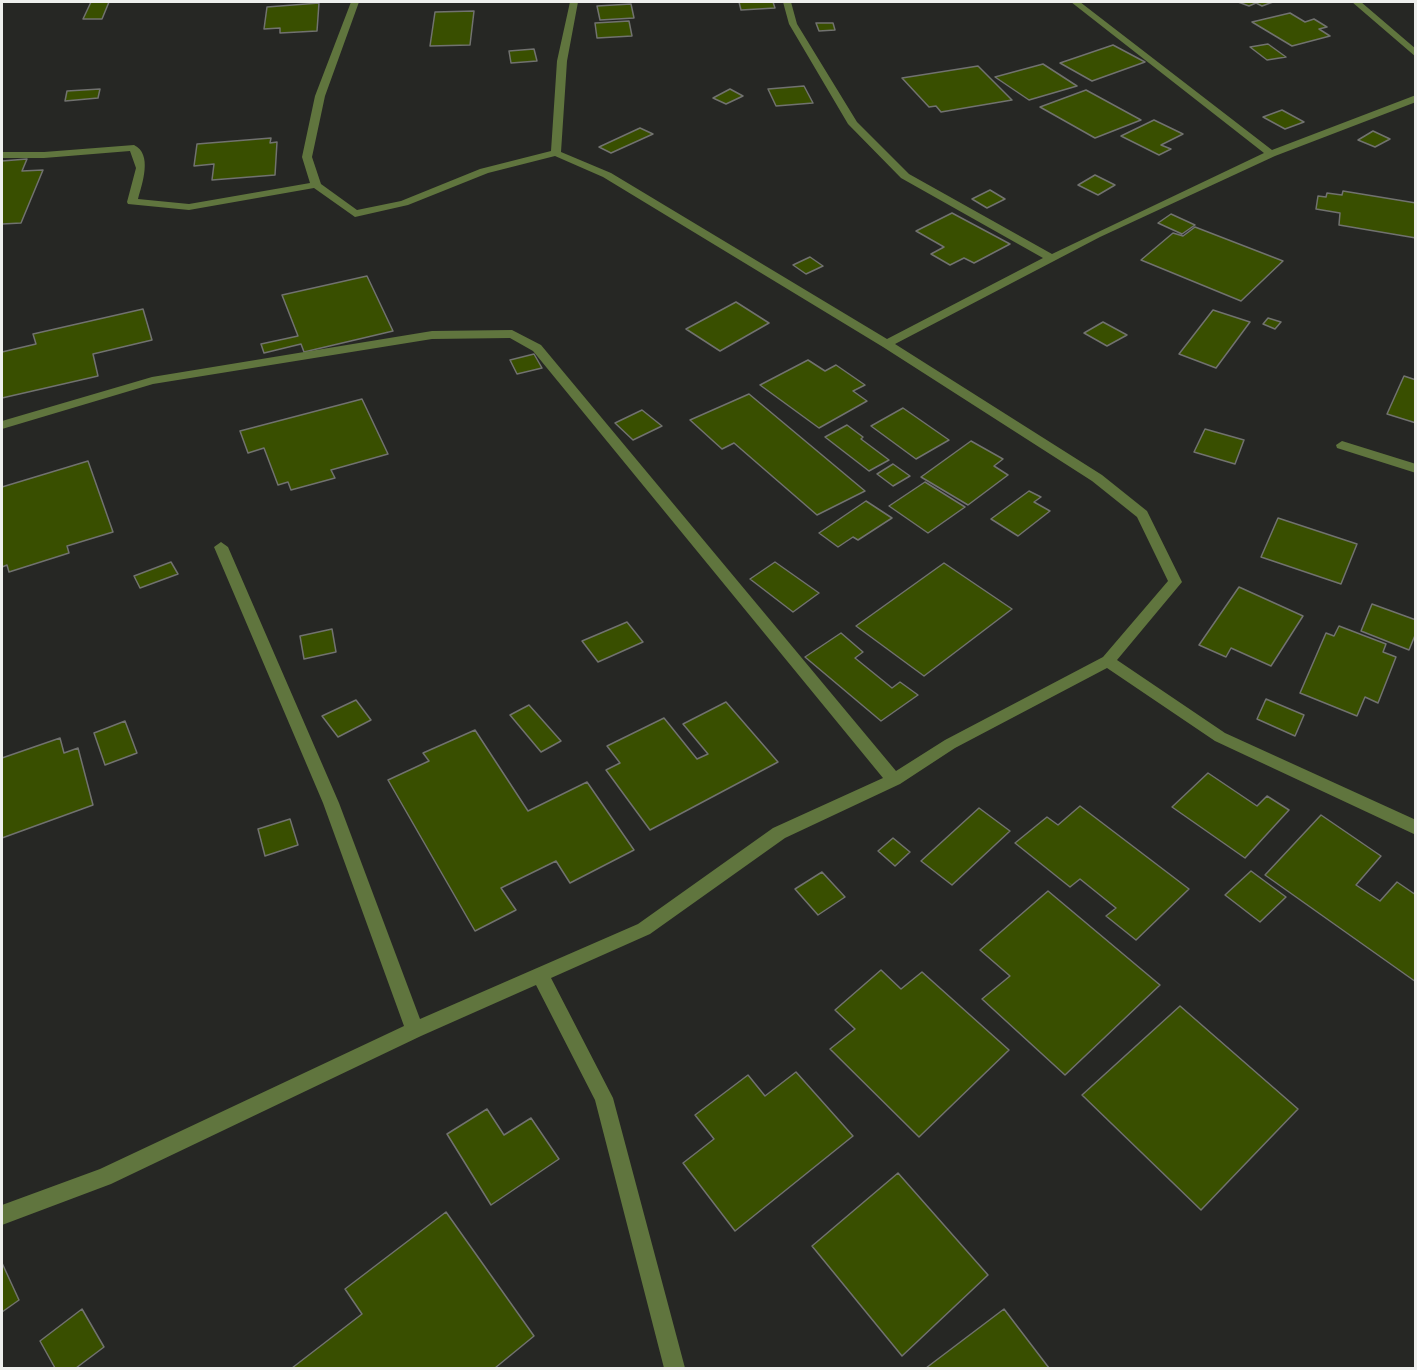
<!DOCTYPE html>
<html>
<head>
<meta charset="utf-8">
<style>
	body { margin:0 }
	#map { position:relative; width:1417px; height:1370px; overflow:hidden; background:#262724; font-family:"Fira Sans",sans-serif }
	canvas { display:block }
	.frame { position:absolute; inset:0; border:3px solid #eeefed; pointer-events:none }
</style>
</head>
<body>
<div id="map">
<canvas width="1417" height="1370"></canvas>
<div class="frame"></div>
</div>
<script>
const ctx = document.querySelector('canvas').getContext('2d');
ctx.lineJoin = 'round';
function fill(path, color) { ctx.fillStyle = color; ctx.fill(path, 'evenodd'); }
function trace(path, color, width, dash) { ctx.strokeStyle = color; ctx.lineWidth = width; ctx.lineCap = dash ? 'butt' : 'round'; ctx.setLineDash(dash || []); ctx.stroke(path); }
const building = new Path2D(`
	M 91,2 L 109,2 L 102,19 L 83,19 Z
	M 739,2 L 773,2 L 775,8 L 741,10 Z
	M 1238,2 L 1273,2 L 1262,6 L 1256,3 L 1249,6 Z
	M 319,3 L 317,31 L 280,33 L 280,28 L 264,29 L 267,7 Z
	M 631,4 L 634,18 L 600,20 L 597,6 Z
	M 474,11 L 470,45 L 430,46 L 435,12 Z
	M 1290,13 L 1305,22 L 1314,19 L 1327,27 L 1319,29 L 1330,36 L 1292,46 L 1252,22 Z
	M 629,21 L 632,36 L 597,38 L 595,23 Z
	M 816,23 L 833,23 L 835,30 L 819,31 Z
	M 1268,44 L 1286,57 L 1267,60 L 1250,47 Z
	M 1113,45 L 1145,62 L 1092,81 L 1060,63 Z
	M 534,49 L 537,61 L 511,63 L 509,51 Z
	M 1043,64 L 1077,86 L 1029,100 L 995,77 Z
	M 978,66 L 1012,100 L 941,112 L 936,106 L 929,107 L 902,78 Z
	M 804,86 L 813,103 L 776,106 L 768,89 Z
	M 100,89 L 98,98 L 65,101 L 67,91 Z
	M 730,89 L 743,96 L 726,104 L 713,98 Z
	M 1086,90 L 1141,120 L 1095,138 L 1040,107 Z
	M 1282,110 L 1304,122 L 1285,129 L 1263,117 Z
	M 1154,120 L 1183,134 L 1161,145 L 1171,149 L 1159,155 L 1121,136 Z
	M 640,128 L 653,134 L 611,153 L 599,147 Z
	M 1373,131 L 1390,139 L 1375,147 L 1358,140 Z
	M 271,138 L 270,143 L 277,142 L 275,175 L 212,180 L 214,164 L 194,166 L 197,144 Z
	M 27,159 L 22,171 L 43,170 L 21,223 L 2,224 L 2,161 Z
	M 1095,175 L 1115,185 L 1098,195 L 1078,185 Z
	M 990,190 L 1005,199 L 987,208 L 972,199 Z
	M 1343,191 L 1416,203 L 1416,238 L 1339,225 L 1340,213 L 1316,209 L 1318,196 L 1326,197 L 1327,193 L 1342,195 Z
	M 952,213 L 1010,244 L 974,263 L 964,258 L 950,265 L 931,254 L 944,247 L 916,231 Z
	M 1171,214 L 1195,225 L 1182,234 L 1158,223 Z
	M 1195,227 L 1283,261 L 1241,301 L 1141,260 L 1173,233 L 1183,236 Z
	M 810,257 L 823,266 L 806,274 L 793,265 Z
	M 367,276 L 393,331 L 304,352 L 301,344 L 264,353 L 261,344 L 298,336 L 282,295 Z
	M 736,302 L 769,323 L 720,351 L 686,329 Z
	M 143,309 L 152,340 L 93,354 L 98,376 L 2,398 L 2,352 L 36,344 L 33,334 Z
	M 1213,310 L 1250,322 L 1216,368 L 1179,354 Z
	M 1268,318 L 1281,322 L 1275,329 L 1263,324 Z
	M 1103,322 L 1127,335 L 1107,346 L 1084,333 Z
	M 534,354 L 542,368 L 517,374 L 510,360 Z
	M 808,360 L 825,371 L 836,365 L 865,385 L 853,391 L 867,401 L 819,428 L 760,385 Z
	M 1404,376 L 1416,380 L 1416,423 L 1387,414 Z
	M 749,394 L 865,491 L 817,515 L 734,443 L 722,449 L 690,420 Z
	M 362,399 L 388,454 L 331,470 L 335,478 L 291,490 L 288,482 L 278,485 L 264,448 L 248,453 L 240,431 Z
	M 903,408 L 949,440 L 916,459 L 871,426 Z
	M 642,410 L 662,426 L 633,440 L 615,423 Z
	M 847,425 L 863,437 L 861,439 L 889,460 L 869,471 L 825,437 Z
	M 1205,429 L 1244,440 L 1235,464 L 1194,452 Z
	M 971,441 L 1003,459 L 994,466 L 1008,475 L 968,505 L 921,477 Z
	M 88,461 L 113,532 L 67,546 L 69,553 L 9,572 L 7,565 L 2,567 L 2,487 Z
	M 893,464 L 910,476 L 893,486 L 877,474 Z
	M 925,482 L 965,507 L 928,533 L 889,506 Z
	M 1029,491 L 1041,497 L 1034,502 L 1050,511 L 1018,536 L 991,519 Z
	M 866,501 L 892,518 L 858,540 L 853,537 L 838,547 L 819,533 Z
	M 1278,518 L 1357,544 L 1341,584 L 1261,557 Z
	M 171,562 L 178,574 L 140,588 L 134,576 Z
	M 775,562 L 819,593 L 793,612 L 750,579 Z
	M 944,563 L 1012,609 L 924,676 L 856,626 Z
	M 1239,587 L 1303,616 L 1271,666 L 1231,648 L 1226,657 L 1199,645 Z
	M 1372,604 L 1416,620 L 1416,633 L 1409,650 L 1361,631 Z
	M 627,622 L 643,642 L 598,662 L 582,641 Z
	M 1339,626 L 1386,644 L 1383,652 L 1396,657 L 1378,703 L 1365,697 L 1357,716 L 1300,693 L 1326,633 L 1334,636 Z
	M 332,629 L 336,652 L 304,659 L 300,636 Z
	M 841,633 L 863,652 L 855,658 L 892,688 L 900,682 L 918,695 L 881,721 L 805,657 Z
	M 1266,699 L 1304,715 L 1295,736 L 1257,719 Z
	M 356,700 L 371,720 L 338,737 L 322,716 Z
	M 726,702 L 778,762 L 650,830 L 606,770 L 620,763 L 607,746 L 664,718 L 697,759 L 708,754 L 683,724 Z
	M 529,705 L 561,741 L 541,752 L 510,715 Z
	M 125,721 L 137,753 L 105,765 L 94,733 Z
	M 475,730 L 528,811 L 587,782 L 634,850 L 570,883 L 556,861 L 501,888 L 516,910 L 475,931 L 388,780 L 429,761 L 423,753 Z
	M 60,738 L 64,753 L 78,748 L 93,805 L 2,838 L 2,758 Z
	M 1208,773 L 1257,806 L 1267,796 L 1289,810 L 1245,858 L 1172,807 Z
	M 1080,806 L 1189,889 L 1136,940 L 1106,916 L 1116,908 L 1080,879 L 1070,887 L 1015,843 L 1047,817 L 1058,825 Z
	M 979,808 L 1010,831 L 952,885 L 921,861 Z
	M 1321,815 L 1381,856 L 1356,885 L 1380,901 L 1397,882 L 1416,895 L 1416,982 L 1265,875 Z
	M 290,819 L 298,845 L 265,856 L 258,829 Z
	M 893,838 L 910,852 L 895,866 L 878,851 Z
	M 1251,871 L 1286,897 L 1260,922 L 1225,895 Z
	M 822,872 L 845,897 L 818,915 L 795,889 Z
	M 1048,891 L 1160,985 L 1065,1075 L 982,999 L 1010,976 L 980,950 Z
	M 881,970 L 901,989 L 922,972 L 1009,1050 L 919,1137 L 830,1049 L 855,1029 L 835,1010 Z
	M 1180,1006 L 1298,1109 L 1201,1210 L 1082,1095 Z
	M 796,1072 L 853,1136 L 735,1231 L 683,1163 L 714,1139 L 695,1115 L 748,1075 L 765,1096 Z
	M 487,1109 L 504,1135 L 531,1118 L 559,1159 L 491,1205 L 447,1134 Z
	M 898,1173 L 988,1275 L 902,1356 L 812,1246 Z
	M 446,1212 L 534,1336 L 495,1368 L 292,1368 L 362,1314 L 345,1289 Z
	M 2,1263 L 19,1300 L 2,1312 Z
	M 82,1309 L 104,1347 L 76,1368 L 55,1368 L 40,1341 Z
	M 1004,1309 L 1049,1368 L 926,1368 Z`);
fill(building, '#394f00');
trace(building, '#71726f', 1.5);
fill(new Path2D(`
	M 351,2 L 359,2 L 325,96 L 312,157 L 321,184 L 357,210 L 401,201 L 480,169 L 551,151 L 557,61 L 570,2 L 578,2 L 567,61 L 561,152 L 611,173 L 887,339 L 1043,258 L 901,178 L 848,124 L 789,24 L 783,2 L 791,2 L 797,24 L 857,122 L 909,174 L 1052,254 L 1264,153 L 1071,2 L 1080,2 L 1272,150 L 1416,95 L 1416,102 L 1275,156 L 1100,237 L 895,344 L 1102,475 L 1147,511 L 1182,582 L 1117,660 L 1225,733 L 1416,820 L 1416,835 L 1215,741 L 1107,668 L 955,748 L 900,784 L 785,838 L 650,934 L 551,978 L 613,1098 L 685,1368 L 664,1368 L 595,1100 L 536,985 L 421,1036 L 111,1184 L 2,1225 L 2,1205 L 100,1169 L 404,1026 L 323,803 L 214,547 L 221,542 L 228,547 L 339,803 L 420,1019 L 638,924 L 773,828 L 883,778 L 533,351 L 510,338 L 432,339 L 153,384 L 2,429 L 2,421 L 152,377 L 432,331 L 512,330 L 541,345 L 896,771 L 945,740 L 1103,657 L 1168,581 L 1137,517 L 1092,481 L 883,347 L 603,177 L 555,156 L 488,173 L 408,205 L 355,217 L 314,188 L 189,210 L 128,204 L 127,202 L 136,168 L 130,151 L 44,158 L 2,158 L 2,152 L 44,152 L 134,145 C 153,154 142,184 138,199 L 189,204 L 310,183 L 302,157 L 315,96 Z
	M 1352,2 L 1361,2 L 1416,49 L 1416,57 Z
	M 1342,441 L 1416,464 L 1416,473 L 1337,448 L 1336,445 Z`), '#60753e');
</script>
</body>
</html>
